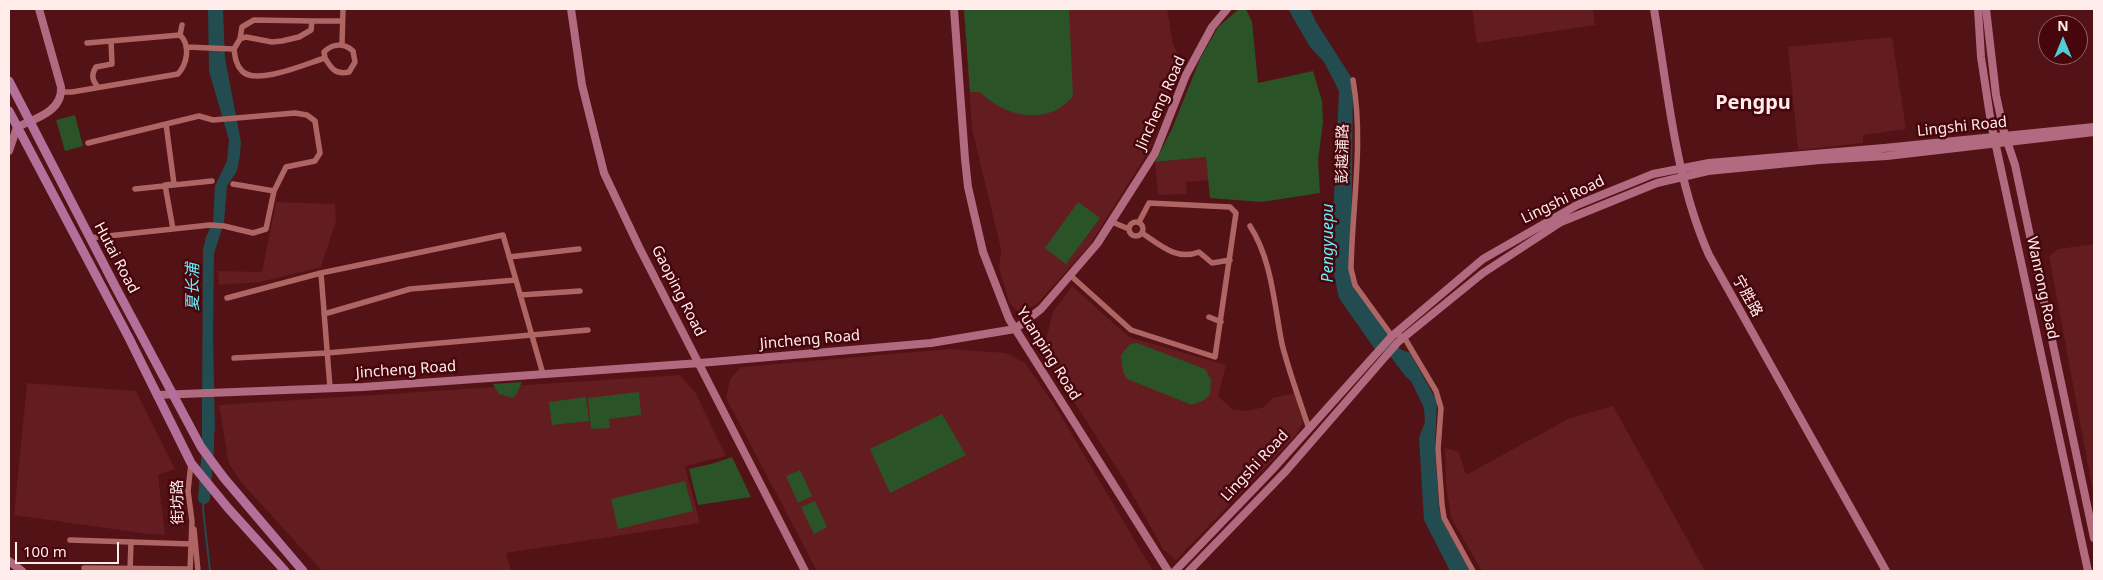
<!DOCTYPE html>
<html>
<head>
<meta charset="utf-8">
<style>
	body { margin:0 }
	#map { position:relative; width:2103px; height:580px; overflow:hidden; background:#531215; font-family:"Noto Sans",sans-serif }
	canvas { display:block }
	.frame { position:absolute; inset:0; border:10px solid #ffedec; pointer-events:none }
	.north { position:absolute; left:2038px; top:15px; width:50px; height:50px; box-sizing:border-box; background:#47050c; border:1px solid #916266; border-radius:50%; rotate:0deg; font-size:14px; font-weight:700; line-height:20px; text-align:center; color:#ffedec }
	.north::after { content:''; display:block; margin:auto; width:18px; height:22px; background:#52ccd5; clip-path:polygon(50% 0,100% 100%,50% 72%,0 100%) }
	.scale { position:absolute; left:15px; top:542px; width:104px; height:22px; box-sizing:border-box; border:2px solid #ffedec; border-top:0; padding-left:6px; font-size:15px; line-height:18px; white-space:nowrap; color:#ffedec; -webkit-text-stroke:4px #47050c; paint-order:stroke }
</style>
</head>
<body>
<div id="map">
<canvas width="2103" height="580"></canvas>
<div class="frame"></div>
<div class="north">N</div>
<div class="scale">100 m</div>
</div>
<script>
const ctx = document.querySelector('canvas').getContext('2d');
ctx.lineJoin = 'round';
function fill(path, color) { ctx.fillStyle = color; ctx.fill(path, 'evenodd'); }
function trace(path, color, width, dash) { ctx.strokeStyle = color; ctx.lineWidth = width; ctx.lineCap = dash ? 'butt' : 'round'; ctx.setLineDash(dash || []); ctx.stroke(path); }
function label(font, color, halo, rows, align = 'center') {
  ctx.font = font + ' "Noto Sans","Noto Sans SC",sans-serif'; ctx.lineWidth = 5; ctx.setLineDash([]); ctx.textBaseline = 'middle'; ctx.strokeStyle = halo; ctx.fillStyle = color; for (const [text, x, y, turn = 0] of rows) {
    ctx.save(); ctx.translate(x, y); ctx.rotate((+turn || 0) * Math.PI / 180); ctx.textAlign = isNaN(turn) ? turn : align; if (halo) ctx.strokeText(text, 0, 0); ctx.fillText(text, 0, 0); ctx.restore();
  }
}
fill(new Path2D(`
	M 964,9 L 1167,9 L 1173,45 L 1183,62 L 1166,98 L 1150,149 L 1089,246 L 1037,304 L 1019,312 L 1009,302 L 999,268 L 1001,249 L 972,129 Z
	M 1472,9 L 1593,9 L 1595,25 L 1477,43 Z
	M 1892,37 L 1906,129 L 1863,135 L 1863,143 L 1798,150 L 1788,47 Z
	M 1206,157 L 1209,180 L 1186,182 L 1187,194 L 1158,195 L 1155,162 Z
	M 276,202 L 335,204 L 336,221 L 321,267 L 260,282 L 219,285 L 218,271 L 262,272 Z
	M 2094,244 L 2094,497 L 2049,256 L 2058,249 Z
	M 1072,286 L 1129,337 L 1226,365 L 1218,396 L 1232,409 L 1248,411 L 1264,407 L 1272,398 L 1295,393 L 1303,422 L 1296,435 L 1176,560 L 1163,549 L 1125,481 L 1047,360 L 1046,340 L 1053,312 Z
	M 950,349 L 1006,353 L 1025,363 L 1054,404 L 1153,571 L 817,571 L 726,398 L 730,379 L 741,367 Z
	M 680,375 L 695,392 L 726,456 L 685,466 L 700,523 L 506,553 L 511,571 L 322,571 L 242,483 L 229,464 L 219,405 Z
	M 27,383 L 136,391 L 175,469 L 158,475 L 165,535 L 148,534 L 14,515 Z
	M 1613,406 L 1705,571 L 1482,571 L 1451,518 L 1446,484 L 1445,448 L 1459,452 L 1466,475 L 1570,418 Z`), '#631c20');
fill(new Path2D(`
	M 964,9 L 1069,9 L 1073,96 C 1049,127 1004,117 980,92 L 970,92 Z
	M 1239,9 L 1246,9 L 1252,22 L 1258,83 L 1313,71 L 1322,101 L 1323,122 L 1318,160 L 1320,193 L 1262,202 L 1210,198 L 1206,157 L 1155,162 L 1172,129 L 1200,59 L 1218,27 Z
	M 75,115 L 83,146 L 65,151 L 56,120 Z
	M 1078,202 L 1100,218 L 1066,264 L 1045,248 Z
	M 1137,343 L 1205,369 L 1211,379 L 1210,395 L 1204,400 L 1192,405 L 1127,379 L 1123,372 L 1121,355 L 1130,344 Z
	M 522,382 L 516,395 L 512,398 L 499,394 L 493,384 Z
	M 639,392 L 641,415 L 609,419 L 610,428 L 591,429 L 588,398 Z
	M 586,397 L 589,421 L 552,425 L 549,402 Z
	M 942,414 L 966,455 L 890,493 L 870,449 Z
	M 732,457 L 751,497 L 698,505 L 689,469 L 715,463 Z
	M 800,470 L 812,496 L 798,503 L 786,476 Z
	M 685,481 L 693,511 L 618,529 L 611,499 Z
	M 815,501 L 827,527 L 814,534 L 801,507 Z`), '#2b5328');
fill(new Path2D(`
	M 208,9 L 223,9 L 225,58 L 241,142 L 240,155 L 237,171 L 227,186 L 224,222 L 214,254 L 213,336 L 215,433 L 202,411 L 203,250 L 206,237 L 213,222 L 215,186 L 227,161 L 229,140 L 209,71 Z
	M 1288,9 L 1310,9 L 1316,22 L 1353,80 L 1351,269 L 1355,285 L 1400,349 L 1410,353 L 1437,401 L 1435,447 L 1439,508 L 1442,520 L 1470,571 L 1450,571 L 1424,520 L 1419,438 L 1425,422 L 1424,408 L 1411,381 L 1406,377 L 1391,357 L 1374,348 L 1339,298 L 1331,261 L 1339,91 L 1324,62 L 1310,47 Z`), '#224c50');
trace(new Path2D(`
	M 204,498 L 203,509 L 210,571`), '#224c50', 2);
trace(new Path2D(`
	M 204,498 L 208,449 L 208,406`), '#224c50', 12);
trace(new Path2D(`
	M 312,21 L 342,21
	M 180,35 L 182,25
	M 342,45 L 343,9
	M 186,47 L 234,49 C 235,57 236,65 242,71 C 256,86 308,63 325,58 C 331,68 335,75 349,72 L 355,62 L 353,51 C 344,43 333,43 324,52 L 325,58
	M 234,49 L 240,39 L 246,37 L 272,42 L 282,41 L 299,37 L 311,30 L 312,21 L 254,20 L 242,27 L 240,39
	M 1353,80 C 1364,142 1352,207 1351,269 L 1355,285 L 1392,336
	M 98,87 C 92,80 91,75 96,67 L 112,64 L 111,41
	M 61,92 L 72,92 L 178,74 C 187,64 191,45 180,35 L 87,43
	M 166,124 L 174,184 L 165,185 L 173,229
	M 88,143 L 199,116 L 213,120 L 295,113 L 307,115 L 315,121 L 320,153 L 315,161 L 286,167 L 274,191 L 266,229 L 253,233 L 224,226 L 210,225 L 89,238
	M 233,184 L 274,191
	M 135,189 L 212,181
	M 1112,222 L 1129,229
	M1129 229a7 7 0 1 1 14 0a7 7 0 1 1-14 0Z
	M 1250,226 C 1272,260 1274,304 1282,344 C 1289,372 1300,401 1309,429
	M 1142,233 C 1160,245 1177,261 1199,252 L 1212,263 L 1230,260
	M 509,257 L 579,249
	M 1070,275 L 1131,330 L 1215,357 L 1236,213 L 1230,207 L 1149,203 L 1139,222
	M 520,295 L 580,291
	M 227,298 L 321,273
	M 324,314 L 410,289 L 516,280
	M 1209,317 L 1221,322
	M 1395,334 L 1404,337 L 1436,391 L 1441,408 L 1438,449 L 1442,505 L 1444,518 L 1473,571
	M 234,358 L 327,353 L 588,330
	M 330,388 L 321,273 L 503,235 L 543,374
	M 194,529 L 198,571
	M 70,540 L 191,544
	M 84,568 L 190,569
	M 130,571 L 131,542
	M 190,571 L 192,521 L 188,491 L 191,463`), '#af6563', 5.5);
trace(new Path2D(`
	M 571,9 L 582,85 L 604,173 L 639,247 L 805,571
	M 954,9 L 965,159 L 968,187 L 983,252 L 1009,319 L 1168,571
	M 1654,9 C 1668,91 1675,179 1709,255 L 1886,571
	M 1978,9 L 1981,57 L 1991,123 L 2088,571
	M 1986,9 L 1996,95 L 2004,132 L 2015,165 L 2094,538
	M 9,151 L 17,127 C 35,119 63,111 61,87 L 39,9
	M 157,395 L 363,387 L 700,363 L 931,343 L 1015,329 L 1041,309 L 1097,244 L 1155,153 L 1186,75 L 1212,27 L 1227,9
	M 9,561 L 22,571
	M 1175,571 L 1271,471 L 1392,336 L 1483,259 L 1577,205 L 1653,174 L 1709,163 L 1884,148 L 2094,127
	M 1189,571 L 1286,471 L 1398,342 L 1483,273 L 1561,222 L 1657,183 L 1708,171 L 1820,160 L 1887,156 L 2094,132`), '#b16a7f', 8);
trace(new Path2D(`
	M 9,81 L 116,288 L 201,447 L 224,478 L 303,571
	M 9,111 L 129,338 L 191,463 L 228,508 L 285,571`), '#b3709a', 9);
label('15px', '#ffedec', '#47050c', [
	["Jincheng Road",1161,103,-66],
	["Lingshi Road",1962,127,-6],
	["彭越浦路",1343,154,-89],
	["Lingshi Road",1563,200,-26],
	["Hutai Road",116,258,62],
	["Wanrong Road",2042,288,78],
	["Gaoping Road",678,291,63],
	["宁胜路",1747,296,61],
	["Jincheng Road",810,340,-5],
	["Yuanping Road",1048,354,58],
	["Jincheng Road",406,370,-4],
	["Lingshi Road",1255,466,-47],
	["街坊路",178,502,-91]
]);
label('italic 16px', '#66edf8', '#47050c', [
	["Pengyuepu",1328,243,-90],
	["夏长浦",193,287,-90]
]);
label('bold 20px', '#ffedec', '#47050c', [
	["Pengpu",1753,103]
]);
</script>
</body>
</html>
